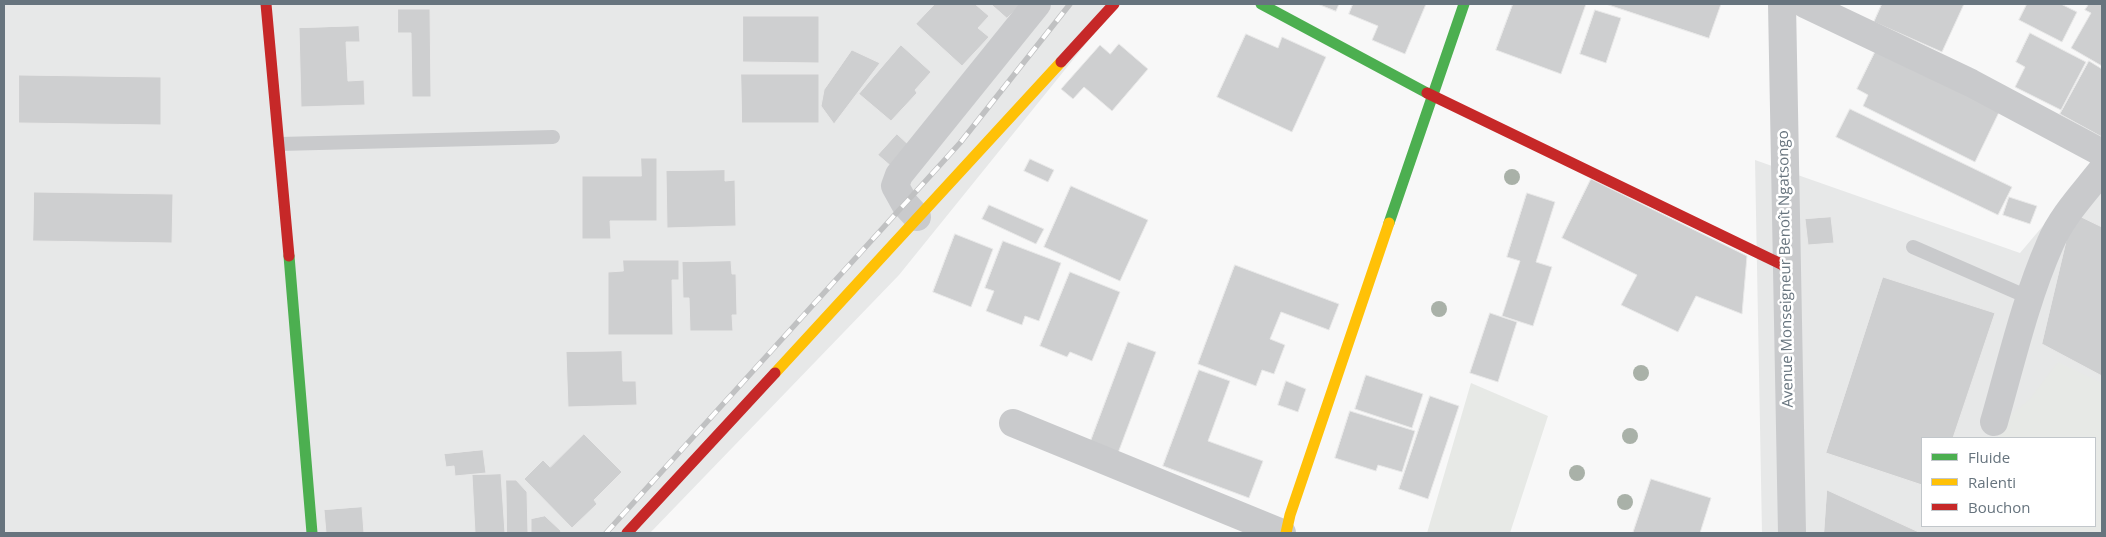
<!DOCTYPE html>
<html>
<head>
<meta charset="utf-8">
<style>
	body { margin:0 }
	#map { position:relative; width:2106px; height:537px; overflow:hidden; background:#f8f8f8; font-family:"Open Sans",sans-serif }
	canvas { display:block }
	.frame { position:absolute; inset:0; border:5px solid #67747e; pointer-events:none }
	.legend { position:absolute; left:1921px; top:437px; width:175px; height:90px; box-sizing:border-box; background:#fff; border:1px solid #c2c7cb; margin:0; padding:6px 9px; list-style:none; font-size:15px; color:#67747e }
	.legend li { display:flex; align-items:center; gap:10px; height:25px }
	.legend b { width:25px; border:1px solid #c2c7cb }
</style>
</head>
<body>
<div id="map">
<canvas width="2106" height="537"></canvas>
<div class="frame"></div>
<ul class="legend">
<li><b style="height:6px;background:#4caf50"></b>Fluide</li>
<li><b style="height:6px;background:#ffc107"></b>Ralenti</li>
<li><b style="height:6px;background:#c62828"></b>Bouchon</li>
</ul>
</div>
<script>
const ctx = document.querySelector('canvas').getContext('2d');
ctx.lineJoin = 'round';
function fill(path, color) { ctx.fillStyle = color; ctx.fill(path, 'evenodd'); }
function trace(path, color, width, dash) { ctx.strokeStyle = color; ctx.lineWidth = width; ctx.lineCap = dash ? 'butt' : 'round'; ctx.setLineDash(dash || []); ctx.stroke(path); }
function label(font, color, halo, rows, align = 'center') {
  ctx.font = font + ' "Open Sans",sans-serif'; ctx.lineWidth = 5; ctx.setLineDash([]); ctx.textBaseline = 'middle'; ctx.strokeStyle = halo; ctx.fillStyle = color; for (const [text, x, y, turn = 0] of rows) {
    ctx.save(); ctx.translate(x, y); ctx.rotate((+turn || 0) * Math.PI / 180); ctx.textAlign = isNaN(turn) ? turn : align; if (halo) ctx.strokeText(text, 0, 0); ctx.fillText(text, 0, 0); ctx.restore();
  }
}
fill(new Path2D(`
	M 4,4 L 1118,4 L 899,275 L 650,533 L 4,533 Z
	M 2102,156 L 2102,533 L 1762,533 L 1755,160 L 2020,253 ZM 1922,438 L 2095,438 L 2095,526 L 1922,526 Z`), '#e7e8e8');
fill(new Path2D(`
	M 2058,362 L 2102,383 L 2102,533 L 2033,533 L 2036,526 L 2095,526 L 2095,438 L 1998,438 L 2009,416 L 2029,400 Z
	M 1471,383 L 1548,416 L 1510,533 L 1427,533 Z`), '#e7e9e6');
const building = new Path2D(`
	M 935,4 L 975,4 L 989,16 L 978,28 L 989,37 L 962,66 L 916,24 Z
	M 991,4 L 1021,4 L 1007,18 Z
	M 1318,4 L 1339,4 L 1336,11 Z
	M 1353,4 L 1426,4 L 1405,54 L 1372,40 L 1378,26 L 1349,14 Z
	M 1513,4 L 1586,4 L 1561,74 L 1496,50 Z
	M 1606,4 L 1721,4 L 1709,38 Z
	M 1882,4 L 1964,4 L 1942,52 L 1874,22 Z
	M 2027,4 L 2061,4 L 2077,12 L 2062,42 L 2019,20 Z
	M 2089,4 L 2102,4 L 2102,66 L 2071,48 L 2091,13 L 2085,10 Z
	M 398,9 L 430,9 L 431,97 L 412,97 L 411,33 L 398,33 Z
	M 1595,10 L 1621,18 L 1606,63 L 1580,54 Z
	M 743,16 L 819,16 L 819,63 L 743,62 Z
	M 359,26 L 360,42 L 346,42 L 348,81 L 364,80 L 365,105 L 301,107 L 299,28 Z
	M 2030,33 L 2086,62 L 2061,110 L 2015,87 L 2025,67 L 2016,62 Z
	M 1246,34 L 1278,48 L 1282,37 L 1326,57 L 1292,132 L 1217,97 Z
	M 1119,44 L 1148,69 L 1112,111 L 1084,87 L 1073,99 L 1061,89 L 1100,45 L 1110,54 Z
	M 1879,44 L 2002,106 L 1975,162 L 1863,106 L 1868,95 L 1857,89 Z
	M 901,45 L 931,72 L 915,90 L 917,93 L 891,121 L 859,94 Z
	M 852,50 L 880,63 L 834,124 L 821,106 L 824,90 Z
	M 2089,61 L 2102,69 L 2102,137 L 2060,114 Z
	M 741,74 L 819,74 L 819,123 L 742,123 Z
	M 19,75 L 161,77 L 161,125 L 19,123 Z
	M 1850,109 L 2012,187 L 1998,215 L 1836,137 Z
	M 897,134 L 911,147 L 892,167 L 878,155 Z
	M 641,158 L 657,158 L 657,221 L 610,221 L 611,239 L 582,239 L 582,176 L 641,176 Z
	M 1030,159 L 1054,170 L 1048,182 L 1024,171 Z
	M 725,170 L 725,181 L 735,180 L 736,226 L 667,228 L 666,171 Z
	M 1591,179 L 1747,256 L 1742,314 L 1696,296 L 1678,332 L 1621,305 L 1637,275 L 1562,238 Z
	M 1071,186 L 1148,220 L 1120,281 L 1044,247 Z
	M 34,192 L 173,194 L 172,243 L 33,241 Z
	M 1527,193 L 1555,202 L 1536,262 L 1552,267 L 1533,326 L 1502,316 L 1520,261 L 1507,257 Z
	M 2009,197 L 2037,206 L 2030,224 L 2003,215 Z
	M 989,205 L 1044,229 L 1036,244 L 982,219 Z
	M 2073,213 L 2102,227 L 2102,376 L 2042,344 Z
	M 1831,217 L 1834,243 L 1808,245 L 1805,219 Z
	M 955,234 L 993,249 L 971,307 L 933,292 Z
	M 1003,241 L 1061,263 L 1039,321 L 1025,316 L 1022,325 L 986,311 L 994,291 L 985,288 Z
	M 623,260 L 679,260 L 679,280 L 672,280 L 673,335 L 608,335 L 608,272 L 623,271 Z
	M 731,261 L 732,274 L 736,274 L 737,315 L 732,315 L 733,331 L 690,331 L 689,298 L 683,298 L 682,262 Z
	M 1235,265 L 1339,304 L 1329,330 L 1281,312 L 1270,339 L 1285,345 L 1274,374 L 1262,370 L 1256,386 L 1198,364 Z
	M 1070,272 L 1120,292 L 1092,361 L 1070,352 L 1067,357 L 1040,346 Z
	M 1883,277 L 1995,313 L 1953,438 L 1922,438 L 1922,485 L 1826,453 Z
	M 1490,313 L 1517,322 L 1498,382 L 1470,373 Z
	M 1128,342 L 1156,352 L 1118,453 L 1090,443 Z
	M 622,351 L 623,381 L 636,381 L 637,405 L 568,407 L 566,352 Z
	M 1199,370 L 1230,381 L 1208,441 L 1263,461 L 1249,498 L 1163,466 Z
	M 1366,375 L 1423,394 L 1412,428 L 1355,409 Z
	M 1286,381 L 1306,389 L 1298,412 L 1278,405 Z
	M 1430,396 L 1459,406 L 1428,499 L 1399,489 Z
	M 1350,411 L 1415,431 L 1402,472 L 1378,465 L 1376,471 L 1335,458 Z
	M 584,434 L 622,472 L 594,500 L 597,504 L 572,528 L 524,479 L 543,460 L 550,467 Z
	M 483,450 L 486,473 L 455,476 L 454,466 L 446,467 L 444,454 Z
	M 501,474 L 505,533 L 475,533 L 472,475 Z
	M 1651,479 L 1711,498 L 1700,533 L 1633,533 Z
	M 506,480 L 516,480 L 527,492 L 528,533 L 507,533 Z
	M 1827,490 L 1921,533 L 1824,533 Z
	M 362,507 L 364,533 L 326,533 L 324,510 Z
	M 545,516 L 561,531 L 560,533 L 531,533 L 531,519 Z`);
fill(building, '#cecfd0');
trace(building, '#e8e8e8', 1);
trace(new Path2D(`
	M 280,144 L 553,137
	M 1913,247 L 2030,298`), '#c9cacc', 14);
trace(new Path2D(`
	M 1782,4 L 1792,533
	M 1805,4 L 1971,83 L 2102,153
	M 917,217 L 905,204 L 895,186 L 899,175 L 1037,4
	M 1994,422 C 2011,363 2025,301 2050,244 C 2061,217 2084,193 2102,170
	M 1013,423 L 1282,533`), '#c9cacc', 28);
trace(new Path2D(`
	M 1261,4 L 1427,93
	M 1389,223 L 1464,4
	M 289,256 L 312,533`), '#4caf50', 11);
trace(new Path2D(`
	M 775,373 L 1061,62
	M 1286,533 L 1290,515 L 1389,223`), '#ffc107', 11);
trace(new Path2D(`
	M 266,4 L 289,256
	M 1061,62 L 1114,4
	M 1427,93 L 1785,266
	M 627,533 L 775,373`), '#c62828', 11);
const rail = new Path2D(`
	M 606,533 L 960,143 L 1070,4`);
trace(rail, '#c0c1c2', 5.5);
trace(rail, '#fff', 4, [11]);
ctx.fillStyle = '#a9b1a8';
for (const [x, y] of [
	[1512,177],
	[1439,309],
	[1641,373],
	[1630,436],
	[1577,473],
	[1625,502]
]) { ctx.beginPath(); ctx.arc(x, y, 8, 0, 2 * Math.PI); ctx.fill(); }
label('15px', '#67747e', '#fff', [
	["Avenue Monseigneur Benoît Ngatsongo",1786,269,-91]
]);
</script>
</body>
</html>
